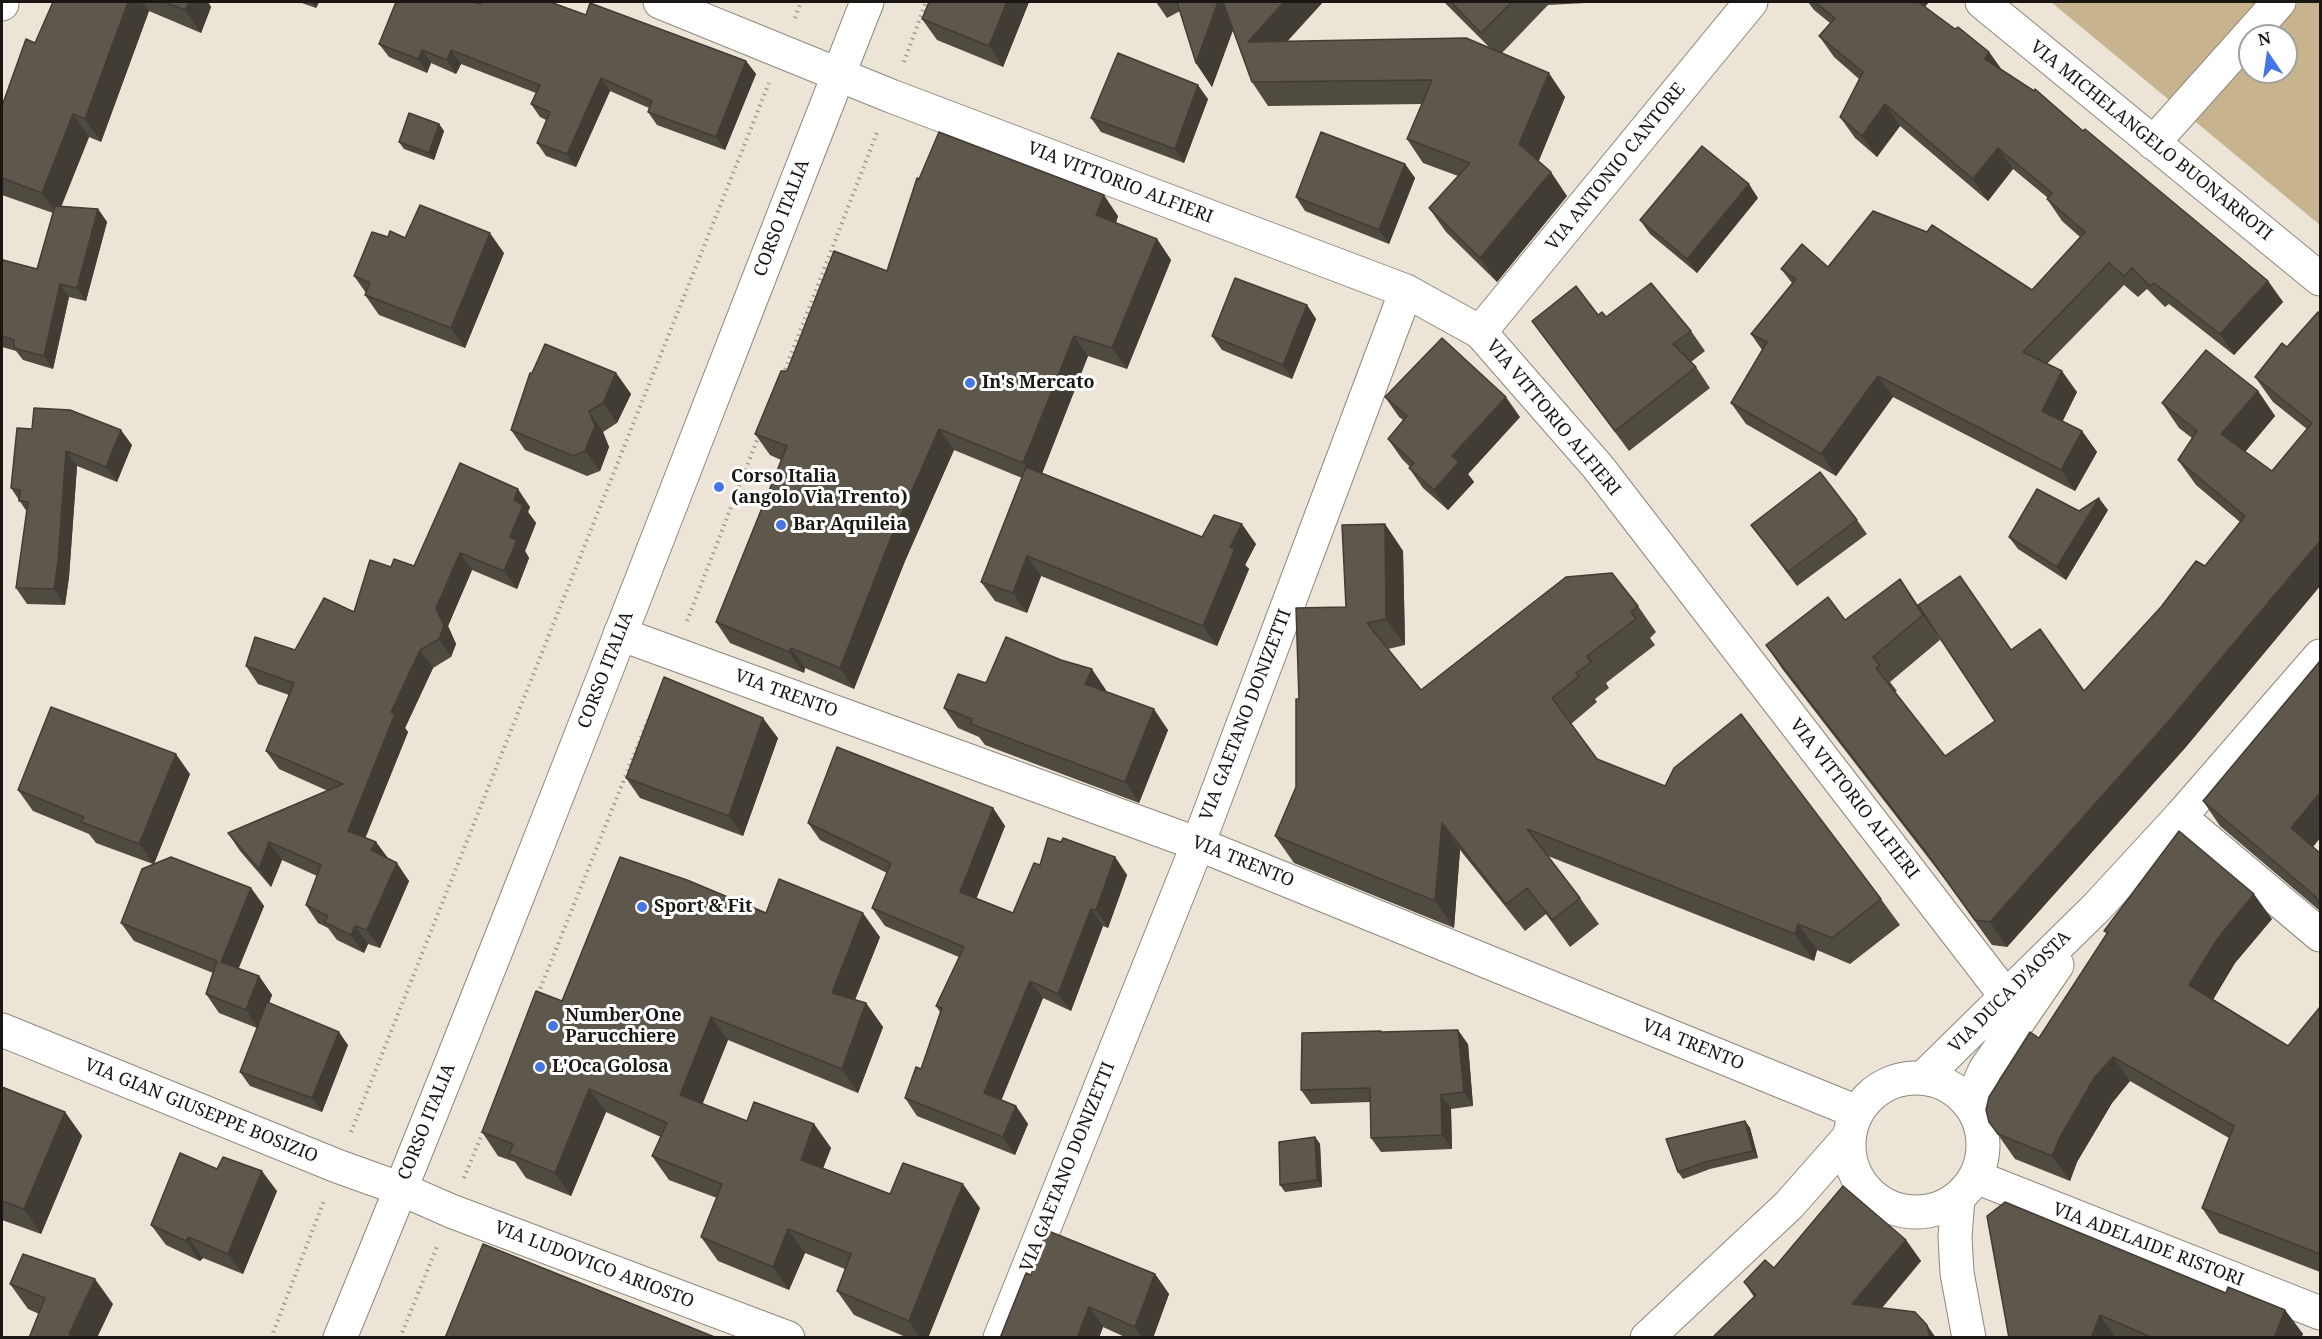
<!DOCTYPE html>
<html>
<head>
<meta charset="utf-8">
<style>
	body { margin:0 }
	#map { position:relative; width:2322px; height:1339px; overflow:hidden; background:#ebe4d7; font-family:"Noto Serif",serif }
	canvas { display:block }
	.frame { position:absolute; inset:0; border:3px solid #1a1713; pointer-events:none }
	.north { position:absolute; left:2238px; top:24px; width:60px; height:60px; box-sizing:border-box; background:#fff; border:2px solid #a3a2a1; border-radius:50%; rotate:347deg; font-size:16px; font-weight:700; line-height:24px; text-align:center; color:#1a1713 }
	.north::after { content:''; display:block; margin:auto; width:21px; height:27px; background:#4575e6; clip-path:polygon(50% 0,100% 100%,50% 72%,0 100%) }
</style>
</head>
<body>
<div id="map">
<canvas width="2322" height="1339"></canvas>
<div class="frame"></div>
<div class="north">N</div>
</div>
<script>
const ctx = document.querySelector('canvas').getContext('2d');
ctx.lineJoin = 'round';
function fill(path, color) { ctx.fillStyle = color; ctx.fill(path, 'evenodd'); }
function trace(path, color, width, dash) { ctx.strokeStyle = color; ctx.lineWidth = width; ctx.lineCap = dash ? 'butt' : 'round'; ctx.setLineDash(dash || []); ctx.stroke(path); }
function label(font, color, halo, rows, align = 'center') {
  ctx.font = font + ' "Noto Serif",serif'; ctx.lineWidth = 6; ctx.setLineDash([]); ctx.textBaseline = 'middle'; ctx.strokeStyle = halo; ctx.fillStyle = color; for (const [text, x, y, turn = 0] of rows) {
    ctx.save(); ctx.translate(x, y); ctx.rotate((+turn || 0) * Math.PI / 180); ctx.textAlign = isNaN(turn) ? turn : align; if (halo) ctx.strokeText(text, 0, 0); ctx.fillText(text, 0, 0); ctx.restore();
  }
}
fill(new Path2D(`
	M 2051,2 L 2320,2 L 2320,225 ZM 2250,36 L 2286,36 L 2286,72 L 2250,72 Z`), '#c7b48f');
const street = new Path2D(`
	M 660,2 L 891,96 L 1406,291 L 1480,332 L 1598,467 L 2005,995
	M 1982,2 L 2320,279
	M 2,4 L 2,2
	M 2153,143 L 2279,2
	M 1480,332 L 1751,2
	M 620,634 L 1198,844 L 1857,1112
	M 2180,817 L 2320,935
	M 2,1030 L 337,1166 L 401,1189 L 451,1211 L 788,1338
	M 1976,1177 L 2320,1313
	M 1000,1338 L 1198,844 L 1406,291`);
const secondary = new Path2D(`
	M 1924,1077 L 2097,907 L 2180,817 L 2320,656
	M 1970,1104 L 1985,1070 L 2057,965
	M 340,1338 C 522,895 692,447 867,2`);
const primary = new Path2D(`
	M1849 1145a67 67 0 1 1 134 0a67 67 0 1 1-134 0Z
	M 1958,1198 L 1955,1237 L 1957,1273 L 1969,1338
	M 1647,1338 L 1789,1205 L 1849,1137`);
trace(street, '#8e887b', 35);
trace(secondary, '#8e887b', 35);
trace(primary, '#8e887b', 35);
trace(new Path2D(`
	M 795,18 L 801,2
	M 904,62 L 926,2
	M 783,375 L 878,130
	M 687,621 L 759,435
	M 538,994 L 648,720
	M 351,1132 L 769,83
	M 464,1178 L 484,1129
	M 271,1338 L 325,1198
	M 400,1338 L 438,1244`), '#9f998f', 4, [1.5, 4.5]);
trace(street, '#fff', 33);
trace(secondary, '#fff', 33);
trace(primary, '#fff', 33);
fill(new Path2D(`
	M 53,2 L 208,2 L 211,7 L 201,33 L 149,11 L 101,142 L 89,137 L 61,206 L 98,209 L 107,222 L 86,301 L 69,297 L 53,369 L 23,360 L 16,351 L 2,347 L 2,265 L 37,269 L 53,213 L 2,195 L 2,106 L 35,43 Z
	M 299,2 L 319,2 L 316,8 Z
	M 929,2 L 1029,2 L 1003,67 L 937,40 L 922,19 Z
	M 1156,2 L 1323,2 L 1287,41 L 1490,48 L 1444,2 L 1604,2 L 1548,5 L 1502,53 L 1565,97 L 1538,162 L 1567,196 L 1497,282 L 1446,232 L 1429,208 L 1458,176 L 1423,163 L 1407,139 L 1422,104 L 1268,106 L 1252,82 L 1233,30 L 1212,87 L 1196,63 L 1180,11 L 1167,18 Z
	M 1808,2 L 1929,2 L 1925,6 L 1955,29 L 1989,52 L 2002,70 L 2083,131 L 2268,281 L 2283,302 L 2234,355 L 2169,304 L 2165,307 L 2147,289 L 2138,297 L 2124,285 L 2047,364 L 2077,392 L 2062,421 L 2082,431 L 2097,452 L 2075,491 L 1893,397 L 1836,476 L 1746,424 L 1731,403 L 1762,350 L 1751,334 L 1792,283 L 1781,269 L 1828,267 L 2032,290 L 2080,237 L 2062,221 L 2047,199 L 2048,198 L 2013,169 L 1988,201 L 1900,126 L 1877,157 L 1855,138 L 1840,117 L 1859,79 L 1834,57 L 1819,36 L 1830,23 L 1814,10 Z
	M 480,4 L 586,15 L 746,61 L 756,74 L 725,150 L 657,125 L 648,112 L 649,108 L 610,91 L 576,167 L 546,156 L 537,143 L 546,120 L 540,117 L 531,104 L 536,93 L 461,64 L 456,74 L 431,63 L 427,73 L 389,57 L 379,44 Z
	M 1208,99 L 1184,163 L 1101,132 L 1091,118 Z
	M 439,124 L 444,131 L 434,160 L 404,149 L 399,142 Z
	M 1405,164 L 1415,178 L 1389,244 L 1305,211 L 1296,197 Z
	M 1758,198 L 1697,273 L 1650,234 L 1640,220 Z
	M 1118,216 L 1116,223 L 1157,239 L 1171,260 L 1127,369 L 1088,356 L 1042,473 L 1202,537 L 1256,544 L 1245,565 L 1249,569 L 1217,646 L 1041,576 L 1027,613 L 995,601 L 981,582 L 1022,478 L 954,450 L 905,561 L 854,689 L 805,668 L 804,673 L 730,643 L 716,622 L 781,460 L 770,455 L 755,434 L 787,371 L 887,271 Z
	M 388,237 L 405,238 L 504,253 L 465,348 L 379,315 L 365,295 L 366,293 L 354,276 Z
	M 1307,305 L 1316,319 L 1292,379 L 1222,350 L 1212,336 Z
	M 1598,315 L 1691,331 L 1705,351 L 1691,362 L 1696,367 L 1710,388 L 1629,451 L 1532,321 Z
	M 2320,315 L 2320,586 L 2185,748 L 2007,947 L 1992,945 L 1943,877 L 1783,670 L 1766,645 L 1845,620 L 1918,605 L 2011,649 L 2084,691 L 2205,566 L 2240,522 L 2196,485 L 2178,460 L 2192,438 L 2179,428 L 2162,403 L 2258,391 L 2275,416 L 2245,452 L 2272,471 L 2307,429 L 2273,402 L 2255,377 ZM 1932,626 L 1995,721 L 1945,756 L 1895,692 L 1897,691 L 1890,682 L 1940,640 Z
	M 532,373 L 616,373 L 631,394 L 617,423 L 603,432 L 609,447 L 600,471 L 587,476 L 525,450 L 511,430 Z
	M 1385,397 L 1520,417 L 1468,474 L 1474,482 L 1448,510 L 1423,488 L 1409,468 L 1410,467 L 1402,459 L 1388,439 L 1403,420 L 1399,417 Z
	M 17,428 L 132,445 L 117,482 L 77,466 L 69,577 L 65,605 L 27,604 L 16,588 L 27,512 L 11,488 Z
	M 530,507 L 528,512 L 536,523 L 525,551 L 529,558 L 517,589 L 472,570 L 448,626 L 456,644 L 451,657 L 433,668 L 405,728 L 408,732 L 365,838 L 376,842 L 388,858 L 409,881 L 380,948 L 368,944 L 364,953 L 337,940 L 328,928 L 318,923 L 306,905 L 317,876 L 282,860 L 271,887 L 240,851 L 228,833 L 328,791 L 279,769 L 266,751 L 289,695 L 258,684 L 246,666 L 295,650 L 354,612 L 391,567 L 414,566 Z
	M 2108,510 L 2066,580 L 2018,549 L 2009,537 L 2079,511 Z
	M 1857,520 L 1867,534 L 1797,586 L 1751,525 Z
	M 1385,524 L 1403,551 L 1405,645 L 1388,649 L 1421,690 L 1638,606 L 1656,632 L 1650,638 L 1655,645 L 1606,683 L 1609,688 L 1595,699 L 1597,702 L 1571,724 L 1597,759 L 1881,899 L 1900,925 L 1850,964 L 1817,950 L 1814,961 L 1548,856 L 1580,898 L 1599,924 L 1570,947 L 1546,914 L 1525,931 L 1460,850 L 1454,928 L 1294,863 L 1275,836 L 1296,787 L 1299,699 L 1346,607 Z
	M 2320,661 L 2320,838 L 2313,847 L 2320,853 L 2320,911 L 2220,826 L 2203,801 Z
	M 986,683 L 1106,690 L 1105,691 L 1168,730 L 1139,803 L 985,745 L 979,737 L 958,728 L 944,708 Z
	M 778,738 L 743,836 L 640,798 L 626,778 Z
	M 190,774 L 154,864 L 251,888 L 264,906 L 238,969 L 259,976 L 272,995 L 269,1003 L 348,1045 L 322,1112 L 250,1086 L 240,1072 L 257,1028 L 219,1013 L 206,994 L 213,973 L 134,941 L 121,923 L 153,864 L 96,843 L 89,834 L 33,811 L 18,790 Z
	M 993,808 L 1005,826 L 976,899 L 1013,913 L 1040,865 L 1115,857 L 1127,875 L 1108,928 L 1103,926 L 1071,1011 L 1043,998 L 1001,1100 L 1016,1106 L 1028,1124 L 1015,1155 L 917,1116 L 905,1098 L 921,1069 L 940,1012 L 936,1006 L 959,957 L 885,926 L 872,908 L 887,873 L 820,840 L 808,823 Z
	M 766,913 L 880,937 L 855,1000 L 866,1003 L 883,1027 L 858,1093 L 728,1040 L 702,1104 L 747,1121 L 814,1124 L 831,1148 L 823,1168 L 890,1194 L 980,1208 L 928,1338 L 908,1338 L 854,1315 L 837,1291 L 845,1269 L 805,1253 L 789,1290 L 718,1261 L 701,1237 L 717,1198 L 669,1180 L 652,1156 L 661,1137 L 606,1112 L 571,1196 L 526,1178 L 515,1162 L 498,1156 L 482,1132 L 562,1001 Z
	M 2272,919 L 2235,963 L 2213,999 L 2288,1046 L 2320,1007 L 2320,1272 L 2219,1233 L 2202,1208 L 2229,1138 L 2130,1081 L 2112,1103 L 2077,1162 L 2070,1181 L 2015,1159 L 1989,1122 L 2039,1038 L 2107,934 L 2104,931 Z
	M 1382,1032 L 1468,1044 L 1473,1106 L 1451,1109 L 1452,1149 L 1381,1152 L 1371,1138 L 1370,1102 L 1311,1104 L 1301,1090 Z
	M 2,1087 L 65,1112 L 82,1136 L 41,1234 L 2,1220 Z
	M 1745,1121 L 1750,1128 L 1758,1158 L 1710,1169 L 1683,1179 L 1678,1172 Z
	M 1315,1137 L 1320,1144 L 1322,1187 L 1285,1192 L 1280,1185 Z
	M 217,1169 L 277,1191 L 243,1274 L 203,1258 L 200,1261 L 166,1245 L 151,1225 Z
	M 1987,1216 L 2226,1293 L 2285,1310 L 2303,1334 L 2301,1338 L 2009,1338 Z
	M 1906,1240 L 1921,1261 L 1882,1308 L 1754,1297 L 1744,1282 L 1774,1268 Z
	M 1155,1274 L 1169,1294 L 1153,1338 L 1127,1338 L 1103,1327 L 1099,1338 L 1000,1338 L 1031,1275 Z
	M 10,1284 L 113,1304 L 39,1314 L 28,1309 Z`), '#504b41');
fill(new Path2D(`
	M 128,2 L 142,2 L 149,11 L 101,142 L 85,119 Z
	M 189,2 L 208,2 L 211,7 L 201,33 L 185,10 Z
	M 312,2 L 319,2 L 316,8 Z
	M 1007,2 L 1029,2 L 1003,67 L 989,46 Z
	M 1218,2 L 1225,2 L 1237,19 L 1212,87 L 1196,63 Z
	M 1284,2 L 1323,2 L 1265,66 L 1248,42 Z
	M 1912,2 L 1929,2 L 1920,13 Z
	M 422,50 L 431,63 L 427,73 L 418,59 Z
	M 451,50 L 461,64 L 456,74 L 447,60 Z
	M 1989,52 L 2004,73 L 1985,59 Z
	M 746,61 L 756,74 L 725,150 L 716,137 Z
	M 1549,73 L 1565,97 L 1536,168 L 1519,144 Z
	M 601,78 L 610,91 L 576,167 L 567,154 Z
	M 1198,85 L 1208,99 L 1184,163 L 1175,149 Z
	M 1885,104 L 1900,126 L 1877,157 L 1862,136 Z
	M 73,114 L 89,137 L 58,215 L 42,193 Z
	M 439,124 L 444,131 L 434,160 L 429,153 Z
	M 1998,148 L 2013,169 L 1988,201 L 1973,179 Z
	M 1405,164 L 1415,178 L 1389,244 L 1379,230 Z
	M 1551,172 L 1567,196 L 1497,282 L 1480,258 Z
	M 1749,184 L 1758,198 L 1697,273 L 1687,259 Z
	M 1104,195 L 1118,216 L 1111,236 L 1096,215 Z
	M 98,209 L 107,222 L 86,301 L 77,288 Z
	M 490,233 L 504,253 L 465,348 L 451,328 Z
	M 1157,239 L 1171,260 L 1127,369 L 1112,348 Z
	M 2268,281 L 2283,302 L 2234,355 L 2220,334 Z
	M 60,284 L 69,297 L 53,369 L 44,356 Z
	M 1307,305 L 1316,319 L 1292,379 L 1283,365 Z
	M 1074,336 L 1088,356 L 1038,484 L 1023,463 Z
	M 2062,371 L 2077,392 L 2057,433 L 2042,411 Z
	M 616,373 L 631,394 L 617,423 L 603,403 Z
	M 1878,376 L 1893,397 L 1836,476 L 1821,454 Z
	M 2258,391 L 2275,416 L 2239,459 L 2221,434 Z
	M 1506,397 L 1520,417 L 1468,474 L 1474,482 L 1448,510 L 1434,490 L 1452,456 Z
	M 589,411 L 603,432 L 609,447 L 600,471 L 585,451 Z
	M 939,429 L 954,450 L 905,561 L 854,689 L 840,668 L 890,540 Z
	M 121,430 L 132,445 L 117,482 L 106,467 Z
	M 2082,431 L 2097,452 L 2075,491 L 2061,470 Z
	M 66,451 L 77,466 L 69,577 L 65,605 L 54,589 Z
	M 518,489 L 530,507 L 528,512 L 536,523 L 525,551 L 529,558 L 517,589 L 504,571 L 510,537 L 514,500 Z
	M 2099,498 L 2108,510 L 2066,580 L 2057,567 Z
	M 1242,524 L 1256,544 L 1245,565 L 1249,569 L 1217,646 L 1203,626 L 1230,547 Z
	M 1385,524 L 1403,551 L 1405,645 L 1386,619 Z
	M 2320,541 L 2320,586 L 2185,748 L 2007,947 L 1990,922 Z
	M 460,553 L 472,570 L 448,626 L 456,644 L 451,657 L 439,639 L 436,608 Z
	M 1027,556 L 1041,576 L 1027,613 L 1013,593 Z
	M 1900,579 L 1917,604 L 1940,640 L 1923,615 Z
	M 791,648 L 805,668 L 804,673 L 789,652 Z
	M 420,650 L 433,668 L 405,728 L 408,732 L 361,849 L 348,831 L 391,712 Z
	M 1092,669 L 1106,690 L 1099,704 L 1085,684 Z
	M 1154,709 L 1168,730 L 1139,803 L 1125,782 Z
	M 763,718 L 778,738 L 743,836 L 729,816 Z
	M 176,754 L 190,774 L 154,864 L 139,844 Z
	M 2320,793 L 2320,838 L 2308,853 L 2291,828 Z
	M 993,808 L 1005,826 L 972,910 L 960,892 Z
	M 1442,823 L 1460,850 L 1454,928 L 1435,901 Z
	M 269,842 L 282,860 L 271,887 L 259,869 Z
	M 376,842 L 389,860 L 371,850 Z
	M 1115,857 L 1127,875 L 1108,928 L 1096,910 Z
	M 397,863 L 409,881 L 380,948 L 367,930 Z
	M 251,888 L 264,906 L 234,980 L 221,962 Z
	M 2254,894 L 2272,919 L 2235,963 L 2207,1010 L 2189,985 L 2218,938 Z
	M 1091,909 L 1103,926 L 1071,1011 L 1058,994 Z
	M 863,913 L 880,937 L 848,1017 L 832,993 Z
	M 1798,924 L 1817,950 L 1814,961 L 1795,934 Z
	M 355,926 L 368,944 L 364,953 L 351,935 Z
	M 259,976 L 272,995 L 259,1029 L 246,1010 Z
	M 1030,981 L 1043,998 L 997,1111 L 984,1093 Z
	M 866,1003 L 883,1027 L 858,1093 L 842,1069 Z
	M 711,1017 L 728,1040 L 697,1118 L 680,1095 Z
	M 1458,1030 L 1468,1044 L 1473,1106 L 1464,1092 Z
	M 339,1032 L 348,1045 L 322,1112 L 312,1098 Z
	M 2113,1057 L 2130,1081 L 2112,1103 L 2077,1162 L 2070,1181 L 2052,1156 L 2060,1137 L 2094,1078 Z
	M 589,1089 L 606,1112 L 571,1196 L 555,1173 Z
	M 1441,1095 L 1451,1109 L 1452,1149 L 1442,1135 Z
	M 1016,1106 L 1028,1124 L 1015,1155 L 1003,1137 Z
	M 65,1112 L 82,1136 L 41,1234 L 24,1209 Z
	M 1745,1121 L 1750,1128 L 1758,1158 L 1753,1151 Z
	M 814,1124 L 831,1148 L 817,1184 L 801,1160 Z
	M 1315,1137 L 1320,1144 L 1322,1187 L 1317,1180 Z
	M 262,1171 L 277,1191 L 243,1274 L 228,1254 Z
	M 963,1184 L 980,1208 L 928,1338 L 920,1338 L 909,1321 Z
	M 788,1229 L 805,1253 L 789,1290 L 773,1267 Z
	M 188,1237 L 203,1258 L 200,1261 L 186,1241 Z
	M 1906,1240 L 1921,1261 L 1867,1325 L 1852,1304 Z
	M 1155,1274 L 1169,1294 L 1153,1338 L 1142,1338 L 1135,1327 Z
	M 95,1279 L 113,1304 L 97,1338 L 72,1338 L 69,1334 Z
	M 1089,1307 L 1103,1327 L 1099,1338 L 1077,1338 Z
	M 2285,1310 L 2303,1334 L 2301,1338 L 2274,1338 Z
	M 2100,1315 L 2116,1338 L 2091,1338 Z
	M 1927,1325 L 1936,1338 L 1930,1338 Z`), '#413d35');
const building = new Path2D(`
	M 53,2 L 128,2 L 85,119 L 73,114 L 42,193 L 2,178 L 2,106 L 26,39 L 35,43 Z
	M 164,2 L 189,2 L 185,10 Z
	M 396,2 L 474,2 L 480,4 L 481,2 L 550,2 L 586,15 L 590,3 L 746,61 L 716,137 L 648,112 L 652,101 L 601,78 L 567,154 L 537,143 L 550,112 L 531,104 L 540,85 L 451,50 L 447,60 L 422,50 L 418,59 L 379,44 Z
	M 929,2 L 1007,2 L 989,46 L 922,19 Z
	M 1177,2 L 1218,2 L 1196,63 Z
	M 1223,2 L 1284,2 L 1248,42 L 1466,38 L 1549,73 L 1519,144 L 1551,172 L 1480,258 L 1429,208 L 1470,163 L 1407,139 L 1432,80 L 1252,82 Z
	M 1451,2 L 1512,2 L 1481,33 Z
	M 1815,2 L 1918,2 L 1955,29 L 1958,27 L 1989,52 L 1985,59 L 2034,91 L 2035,89 L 2083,131 L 2085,129 L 2268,281 L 2220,334 L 2154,283 L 2150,286 L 2132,268 L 2124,276 L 2109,263 L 2023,352 L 2062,371 L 2042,411 L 2082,431 L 2061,470 L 1878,376 L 1821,454 L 1731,403 L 1767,342 L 1751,334 L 1796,279 L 1781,269 L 1802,244 L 1828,267 L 1873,211 L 1927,232 L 1932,225 L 2032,290 L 2085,232 L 2047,199 L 2052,193 L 1998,148 L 1973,179 L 1885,104 L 1862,136 L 1840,117 L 1863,72 L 1819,36 L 1835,18 Z
	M 1118,53 L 1198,85 L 1175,149 L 1091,118 Z
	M 409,113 L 439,124 L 429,153 L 399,142 Z
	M 939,132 L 1104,195 L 1096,215 L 1157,239 L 1112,348 L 1074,336 L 1023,463 L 939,429 L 890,540 L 840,668 L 791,648 L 789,652 L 716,622 L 787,446 L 755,434 L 781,371 L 787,371 L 834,251 L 887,271 L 917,178 L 919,179 Z
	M 1321,132 L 1405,164 L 1379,230 L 1296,197 Z
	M 1702,146 L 1749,184 L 1687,259 L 1640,220 Z
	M 420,205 L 490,233 L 451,328 L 365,295 L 370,283 L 354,276 L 372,232 L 388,237 L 390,231 L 405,238 Z
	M 55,206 L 98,209 L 77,288 L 60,284 L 44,356 L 14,348 L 14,340 L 2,336 L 2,265 L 3,260 L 37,269 Z
	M 1235,278 L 1307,305 L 1283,365 L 1212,336 Z
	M 1651,283 L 1691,331 L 1673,344 L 1696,367 L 1615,431 L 1532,321 L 1576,286 L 1598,315 L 1602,312 L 1606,317 Z
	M 2318,312 L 2320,315 L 2320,541 L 2167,723 L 1990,922 L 1975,920 L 1926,852 L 1766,645 L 1828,597 L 1845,620 L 1900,579 L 1923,615 L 1873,657 L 1880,666 L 1876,668 L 1945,756 L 1995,721 L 1918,605 L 1960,576 L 2011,650 L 2040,629 L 2084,691 L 2161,607 L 2196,561 L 2205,566 L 2245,516 L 2178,460 L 2197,431 L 2162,403 L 2206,350 L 2258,391 L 2221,434 L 2272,471 L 2312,423 L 2255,377 L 2282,343 L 2287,347 Z
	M 1442,338 L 1506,397 L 1452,456 L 1459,462 L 1434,490 L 1409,468 L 1414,463 L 1388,439 L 1407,416 L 1385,397 Z
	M 545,344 L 616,373 L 603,403 L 589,411 L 595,426 L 585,451 L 573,456 L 511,430 L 530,373 L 532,373 Z
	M 34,408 L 70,410 L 121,430 L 106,467 L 66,451 L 58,561 L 54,589 L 16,588 L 28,502 L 19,501 L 20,490 L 11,488 L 17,428 L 32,429 Z
	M 460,463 L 518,489 L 514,500 L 523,505 L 510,537 L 517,540 L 504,571 L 460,553 L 436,608 L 444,626 L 439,639 L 420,650 L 391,712 L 395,714 L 348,831 L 376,842 L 371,850 L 397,863 L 367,930 L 355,926 L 351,935 L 324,922 L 328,916 L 306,905 L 321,865 L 269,842 L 259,869 L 228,833 L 343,784 L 266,751 L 294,683 L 246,666 L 255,637 L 295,650 L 324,598 L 354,612 L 370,560 L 391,567 L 394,559 L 414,566 Z
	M 1026,467 L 1202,537 L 1214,515 L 1242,524 L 1230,547 L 1235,549 L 1203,626 L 1027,556 L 1013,593 L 981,582 Z
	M 1820,472 L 1857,520 L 1788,572 L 1751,525 Z
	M 2037,489 L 2079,511 L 2099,498 L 2057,567 L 2009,537 Z
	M 1385,524 L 1386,619 L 1367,623 L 1421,690 L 1566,577 L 1612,573 L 1638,606 L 1631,612 L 1636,619 L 1587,656 L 1591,662 L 1576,673 L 1579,676 L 1552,698 L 1597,759 L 1665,786 L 1674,768 L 1741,714 L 1881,899 L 1832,938 L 1798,924 L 1795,934 L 1527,829 L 1580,898 L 1552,920 L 1527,888 L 1506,904 L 1442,823 L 1435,901 L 1275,836 L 1296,787 L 1296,699 L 1299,699 L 1296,608 L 1346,607 L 1342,525 Z
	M 1006,637 L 1061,660 L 1092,669 L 1085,684 L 1154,709 L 1125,782 L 971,724 L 972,719 L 944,708 L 958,674 L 986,683 Z
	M 2320,661 L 2320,793 L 2291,828 L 2320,853 L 2320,915 L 2320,904 L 2315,896 L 2203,801 Z
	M 664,677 L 763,718 L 729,816 L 626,778 Z
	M 51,707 L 176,754 L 139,844 L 81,822 L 84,817 L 18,790 Z
	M 837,747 L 993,808 L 960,892 L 1013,913 L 1034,863 L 1040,865 L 1048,838 L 1061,842 L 1063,838 L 1115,857 L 1096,910 L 1091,909 L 1058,994 L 1030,981 L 984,1093 L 1016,1106 L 1003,1137 L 905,1098 L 916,1067 L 921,1069 L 942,1008 L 936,1006 L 964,947 L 872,908 L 891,863 L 808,823 Z
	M 2179,831 L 2254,894 L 2218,938 L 2189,985 L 2288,1046 L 2320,1007 L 2320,1254 L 2202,1208 L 2234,1126 L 2113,1057 L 2094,1078 L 2060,1137 L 2052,1156 L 1998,1134 L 1989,1122 L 1986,1110 L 1989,1097 L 2030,1032 L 2039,1038 L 2108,932 L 2104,931 Z
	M 171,857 L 251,888 L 221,962 L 259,976 L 246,1010 L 206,994 L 217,961 L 121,923 L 142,869 Z
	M 620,857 L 687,880 L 766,913 L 779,879 L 863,913 L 832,993 L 866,1003 L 842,1069 L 711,1017 L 680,1095 L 747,1121 L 754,1102 L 814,1124 L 801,1160 L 890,1194 L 903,1163 L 963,1184 L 909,1321 L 837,1291 L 851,1254 L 788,1229 L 773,1267 L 701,1237 L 722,1184 L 652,1156 L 667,1123 L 589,1089 L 555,1173 L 509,1154 L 513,1144 L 482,1132 L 536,991 L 562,1001 Z
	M 267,1002 L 339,1032 L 312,1098 L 240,1072 Z
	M 1458,1030 L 1464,1092 L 1441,1095 L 1442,1135 L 1371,1138 L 1370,1088 L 1301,1090 L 1302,1033 L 1381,1031 L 1381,1032 Z
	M 2,1087 L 65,1112 L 24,1209 L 2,1201 Z
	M 1745,1121 L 1753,1151 L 1705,1162 L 1678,1172 L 1666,1139 Z
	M 1315,1137 L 1317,1180 L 1280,1185 L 1279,1142 Z
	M 180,1153 L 217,1169 L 223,1157 L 262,1171 L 228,1254 L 188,1237 L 186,1241 L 151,1225 Z
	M 1843,1186 L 1906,1240 L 1852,1304 L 1915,1312 L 1927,1325 L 1930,1338 L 1712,1338 L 1756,1295 L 1744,1282 L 1765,1260 L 1774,1268 Z
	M 2005,1202 L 2226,1293 L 2228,1287 L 2285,1310 L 2274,1338 L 2153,1338 L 2100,1315 L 2091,1338 L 2009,1338 L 1987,1216 Z
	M 1046,1230 L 1155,1274 L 1135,1327 L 1089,1307 L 1077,1338 L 1000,1338 L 1026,1273 L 1031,1275 Z
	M 483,1244 L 717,1338 L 445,1338 Z
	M 23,1254 L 95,1279 L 69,1334 L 77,1338 L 29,1338 L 45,1298 L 10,1284 Z`);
fill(building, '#5d574c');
trace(building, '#413d35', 1.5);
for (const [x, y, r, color] of [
	[970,383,6,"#4575e6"],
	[719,487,6,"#4575e6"],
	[781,525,6,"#4575e6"],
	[642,907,6,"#4575e6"],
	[553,1026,6,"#4575e6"],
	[540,1067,6,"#4575e6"]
]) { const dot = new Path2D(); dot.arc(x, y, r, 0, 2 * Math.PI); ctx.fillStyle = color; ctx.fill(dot); trace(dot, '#fff', 2); }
label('18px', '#1a1713', '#fff', [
	["VIA MICHELANGELO BUONARROTI",2151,141,39],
	["VIA ANTONIO CANTORE",1616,167,-51],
	["VIA VITTORIO ALFIERI",1120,183,21],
	["CORSO ITALIA",782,218,-69],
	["VIA VITTORIO ALFIERI",1553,418,50],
	["CORSO ITALIA",606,670,-69],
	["VIA TRENTO",786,694,20],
	["VIA GAETANO DONIZETTI",1246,715,-69],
	["VIA VITTORIO ALFIERI",1854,799,52],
	["VIA TRENTO",1243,862,22],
	["VIA DUCA D'AOSTA",2010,992,-45],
	["VIA TRENTO",1693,1045,22],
	["VIA GIAN GIUSEPPE BOSIZIO",201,1111,22],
	["CORSO ITALIA",427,1122,-68],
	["VIA GAETANO DONIZETTI",1068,1167,-68],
	["VIA ADELAIDE RISTORI",2148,1245,21],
	["VIA LUDOVICO ARIOSTO",594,1265,21]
]);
label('bold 18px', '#1a1713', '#fff', [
	["In's Mercato",982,383],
	["Corso Italia",731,477],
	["(angolo Via Trento)",731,498],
	["Bar Aquileia",793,525],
	["Sport & Fit",654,907],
	["Number One",565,1016],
	["Parucchiere",565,1037],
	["L'Oca Golosa",552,1067]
], 'left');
</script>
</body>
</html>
